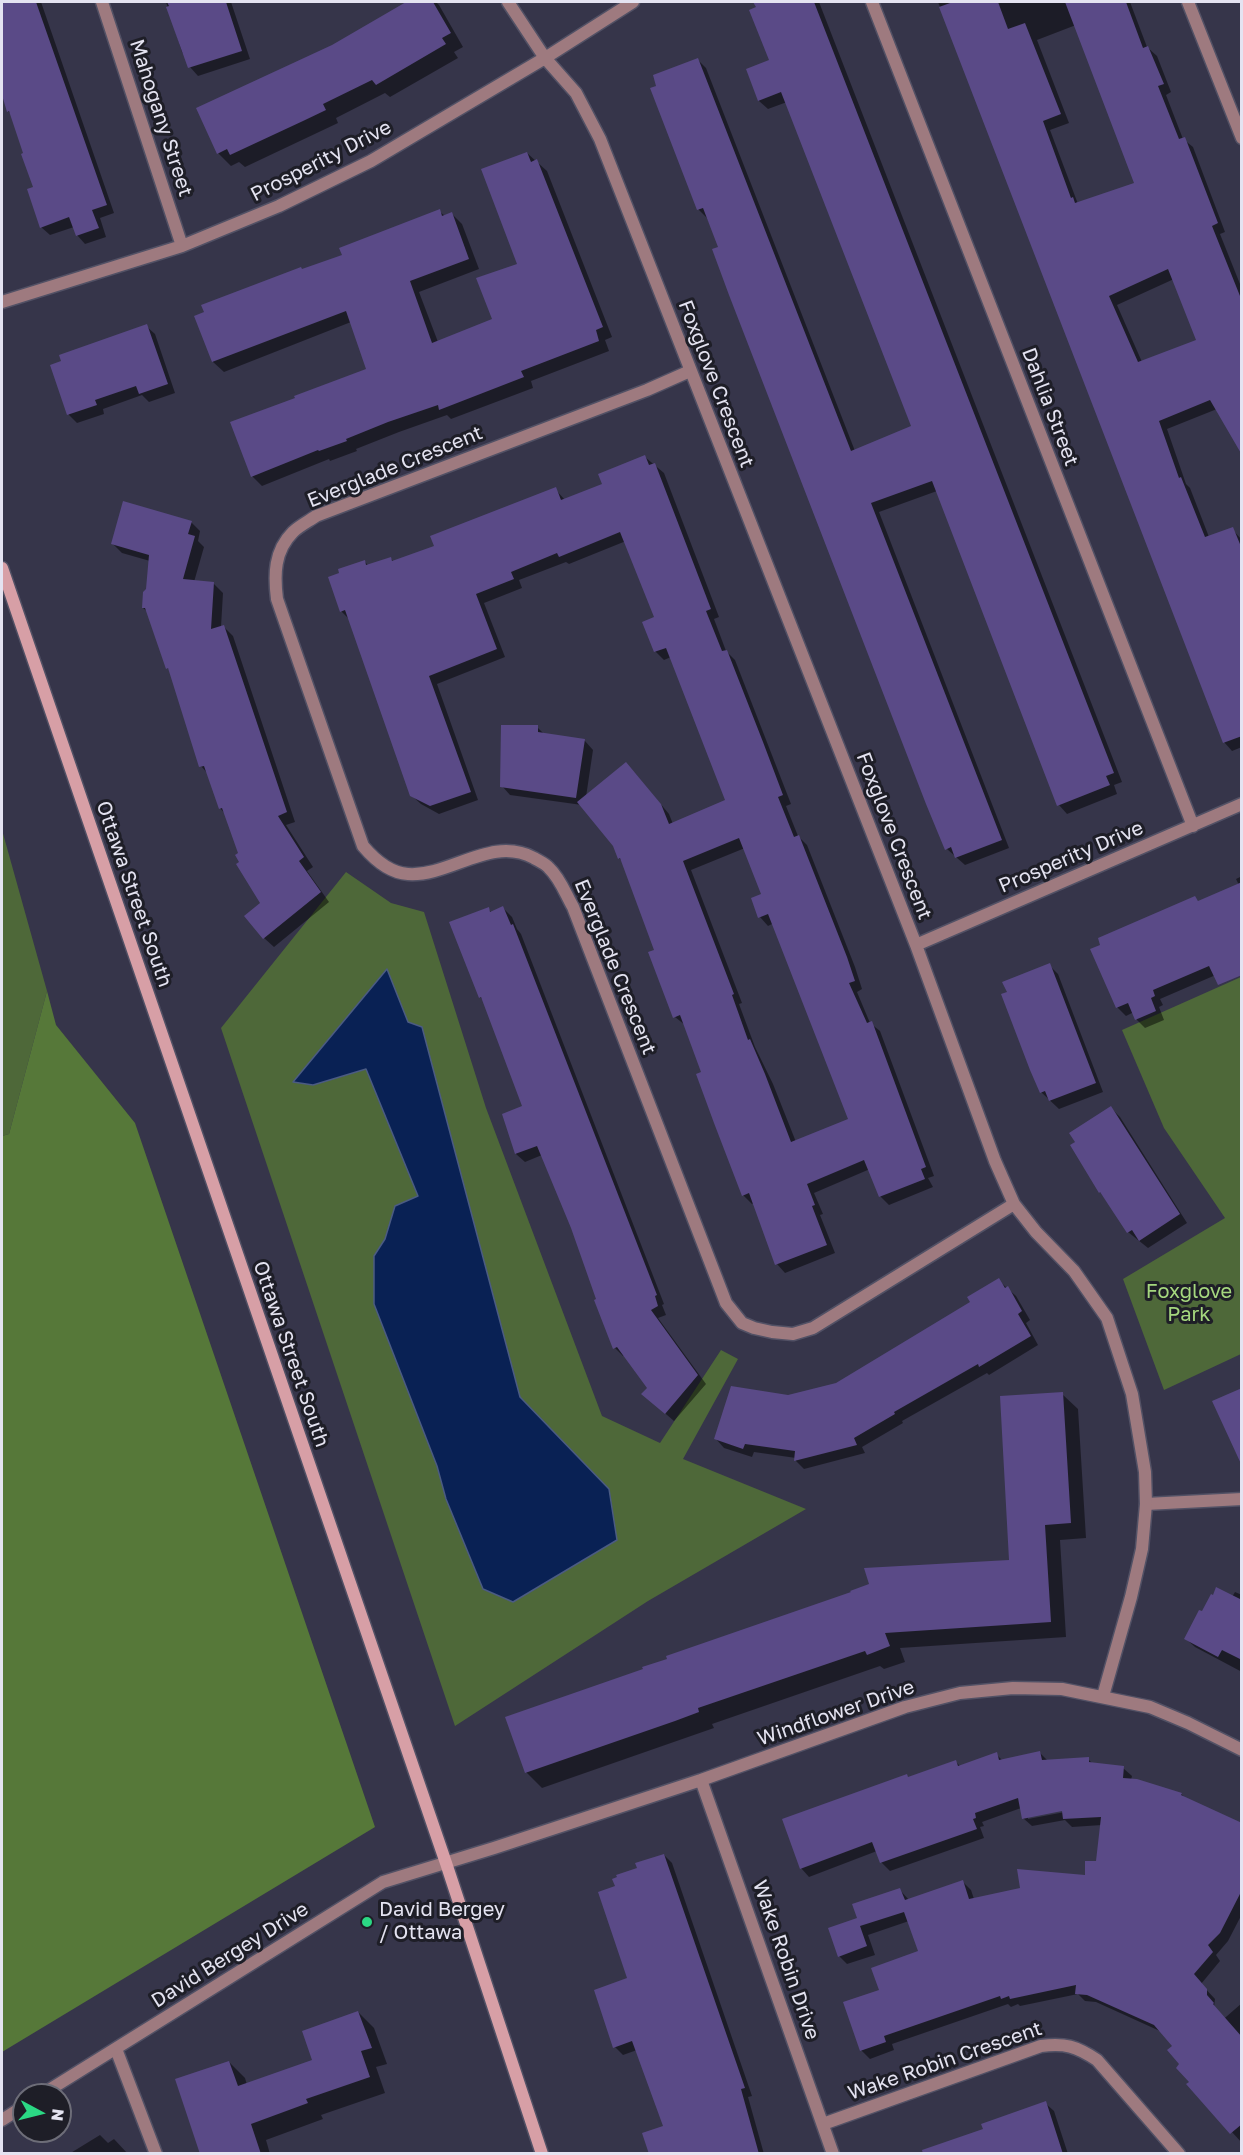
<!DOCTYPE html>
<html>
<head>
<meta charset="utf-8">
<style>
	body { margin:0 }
	#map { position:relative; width:1243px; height:2155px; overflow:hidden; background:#36354a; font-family:"Golos Text",sans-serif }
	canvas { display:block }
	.frame { position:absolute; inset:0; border:3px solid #e4e3f1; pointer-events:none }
	.north { position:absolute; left:12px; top:2083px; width:60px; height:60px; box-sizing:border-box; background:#1e1e27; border:2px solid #6d6d78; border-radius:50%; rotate:97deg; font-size:16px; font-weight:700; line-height:24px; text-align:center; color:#e4e3f1 }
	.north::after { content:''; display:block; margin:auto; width:21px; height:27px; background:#2bd884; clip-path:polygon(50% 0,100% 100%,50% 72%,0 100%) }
</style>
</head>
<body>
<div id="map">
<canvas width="1243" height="2155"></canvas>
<div class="frame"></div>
<div class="north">N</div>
</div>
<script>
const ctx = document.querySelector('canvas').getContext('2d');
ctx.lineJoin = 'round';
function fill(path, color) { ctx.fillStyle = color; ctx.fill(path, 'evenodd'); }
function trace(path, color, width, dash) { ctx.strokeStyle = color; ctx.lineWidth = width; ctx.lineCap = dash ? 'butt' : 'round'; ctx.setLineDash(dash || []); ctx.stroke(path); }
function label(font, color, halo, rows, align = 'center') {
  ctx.font = font + ' "Golos Text",sans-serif'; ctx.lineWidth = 6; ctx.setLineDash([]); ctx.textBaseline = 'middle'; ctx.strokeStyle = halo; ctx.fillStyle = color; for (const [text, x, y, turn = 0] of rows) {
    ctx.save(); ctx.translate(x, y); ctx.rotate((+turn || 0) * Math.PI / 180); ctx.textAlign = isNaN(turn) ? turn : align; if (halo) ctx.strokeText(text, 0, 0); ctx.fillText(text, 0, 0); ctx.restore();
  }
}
fill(new Path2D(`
	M 2,830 L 47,991 L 9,1134 L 2,1136 Z
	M 346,872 L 391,903 L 424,912 L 486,1108 L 602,1416 L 660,1443 L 721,1350 L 738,1359 L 683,1459 L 806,1509 L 648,1601 L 455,1726 L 221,1028 Z
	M 1241,977 L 1241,1354 L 1164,1390 L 1123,1279 L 1225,1218 L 1164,1128 L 1122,1030 Z`), '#4e6839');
fill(new Path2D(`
	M 47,991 L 56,1025 L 135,1123 L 375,1827 L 2,2052 L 2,1136 L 9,1134 Z`), '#567839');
const water = new Path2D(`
	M 387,969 L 408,1022 L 422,1027 L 520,1397 L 609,1489 L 617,1540 L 513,1602 L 483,1589 L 446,1499 L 437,1466 L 374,1304 L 374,1256 L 385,1239 L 395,1206 L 418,1196 L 366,1069 L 313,1085 L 293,1082 Z`);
fill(water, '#092154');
trace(water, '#4b5b83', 1.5);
fill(new Path2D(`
	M 2,2 L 41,2 L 114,213 L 100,218 L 106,237 L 85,244 L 77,235 L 74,227 L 50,235 L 41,227 L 35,188 L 25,154 L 12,115 L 8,111 L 2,91 Z
	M 166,2 L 231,2 L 250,59 L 198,76 L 190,67 L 182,52 Z
	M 409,2 L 436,2 L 439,5 L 463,47 L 454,52 L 458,58 L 390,97 L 385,93 L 336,118 L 338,123 L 245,167 L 239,162 L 231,166 L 218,153 L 297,67 Z
	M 763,2 L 819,2 L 1122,782 L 1114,785 L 1117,794 L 1067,814 L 1059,805 L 937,491 L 879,512 L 1009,848 L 965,865 L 947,849 L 720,248 L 707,218 L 699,210 L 652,89 L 697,59 L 706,68 L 855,451 L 912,427 L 787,102 L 768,109 L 759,101 L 748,70 L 771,61 L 756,4 Z
	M 938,2 L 1130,2 L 1147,47 L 1157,56 L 1171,92 L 1166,95 L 1183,139 L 1193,147 L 1225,232 L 1220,234 L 1242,289 L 1242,452 L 1217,409 L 1167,429 L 1186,484 L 1190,488 L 1209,537 L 1232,529 L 1242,540 L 1242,747 L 1232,751 L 1224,742 ZM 1076,25 L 1136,184 L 1078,204 L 1050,130 L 1069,123 L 1037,40 ZM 1174,279 L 1198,341 L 1142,362 L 1117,305 Z
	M 527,153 L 547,171 L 612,337 L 605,340 L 609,351 L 531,381 L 533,388 L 451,419 L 447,415 L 399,432 L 356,449 L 357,451 L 330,461 L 329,459 L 262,486 L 252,476 L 368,370 L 351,322 L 224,372 L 213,362 L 196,316 L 302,270 L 344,255 L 439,211 L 445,216 L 452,214 L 462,224 L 479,269 L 419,292 L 438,342 L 494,320 L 519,265 Z
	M 146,326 L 155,334 L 175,393 L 149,402 L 142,395 L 103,409 L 104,414 L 77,423 L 69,415 L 52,366 Z
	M 645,457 L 664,473 L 719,617 L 714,619 L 726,651 L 735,660 L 791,804 L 786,806 L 798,836 L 807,845 L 855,967 L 862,989 L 857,992 L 870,1023 L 880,1031 L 934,1176 L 928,1178 L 933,1187 L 889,1205 L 880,1196 L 870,1169 L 814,1193 L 823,1214 L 820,1215 L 835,1253 L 785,1273 L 777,1264 L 754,1203 L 752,1204 L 743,1195 L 703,1073 L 685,1025 L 675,1017 L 656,951 L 623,862 L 619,858 L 614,845 L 582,805 L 510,795 L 502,786 L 537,727 L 545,735 L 585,741 L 593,750 L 586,797 L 634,772 L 669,814 L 673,824 L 727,801 L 671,657 L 664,660 L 655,651 L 656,618 L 626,541 L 569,564 L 566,562 L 519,580 L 522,588 L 484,603 L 505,657 L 437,684 L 478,800 L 439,814 L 421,804 L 411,795 L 350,620 L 341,611 L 364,561 L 369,566 L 390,558 L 394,562 L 436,546 L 555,489 L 565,500 L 604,485 ZM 745,848 L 763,895 L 760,917 L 768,926 L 774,923 L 850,1120 L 796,1142 L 773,1084 L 755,1047 L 739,1004 L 742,1003 L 691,870 Z
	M 191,522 L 200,531 L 198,541 L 204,547 L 194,582 L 213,583 L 223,593 L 221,627 L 223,626 L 233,636 L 295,822 L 286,825 L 313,867 L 307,871 L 329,902 L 274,947 L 264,938 L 262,903 L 240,853 L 226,815 L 220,808 L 208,774 L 201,766 L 170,670 L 168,668 L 149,613 L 143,608 L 148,590 L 150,561 L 122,553 L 113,544 Z
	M 1242,876 L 1242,948 L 1225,971 L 1160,999 L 1163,1005 L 1159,1007 L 1164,1020 L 1145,1028 L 1137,1020 L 1134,1012 L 1126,1016 L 1117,1007 L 1195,898 L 1199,902 L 1239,885 L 1236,879 Z
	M 503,908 L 512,917 L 517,929 L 521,934 L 664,1304 L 662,1305 L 666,1315 L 658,1318 L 706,1384 L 674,1421 L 652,1402 L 648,1388 L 625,1356 L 623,1356 L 615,1348 L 572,1227 L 542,1155 L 525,1162 L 516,1154 L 504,1115 L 524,1107 L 484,1001 L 480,997 L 488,909 L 492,913 Z
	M 1049,965 L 1058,974 L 1103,1092 L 1059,1109 L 1041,1092 Z
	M 1111,1108 L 1120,1117 L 1187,1223 L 1148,1248 L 1128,1232 L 1100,1192 L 1072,1145 Z
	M 998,1280 L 1016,1296 L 1030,1320 L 1026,1323 L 1038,1345 L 989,1375 L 987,1373 L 902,1421 L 903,1423 L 862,1447 L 865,1453 L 804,1469 L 796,1461 L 796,1458 L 754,1452 L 752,1457 L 724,1448 L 716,1439 L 788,1396 L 836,1384 L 972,1302 Z
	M 1062,1394 L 1078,1409 L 1086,1538 L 1060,1540 L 1066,1637 L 900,1648 L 905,1662 L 884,1669 L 880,1666 L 712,1724 L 714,1728 L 691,1736 L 542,1788 L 526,1772 L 1010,1561 Z
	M 1235,1592 L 1242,1595 L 1242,1672 L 1195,1647 L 1186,1639 L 1203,1613 L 1232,1597 Z
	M 1040,1753 L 1048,1761 L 1088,1759 L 1094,1765 L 1123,1768 L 1132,1776 L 1131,1780 L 1181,1794 L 1187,1799 L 1242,1826 L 1242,1914 L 1228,1941 L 1216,1955 L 1220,1961 L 1201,1984 L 1215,1999 L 1211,2030 L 1242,2003 L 1242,2143 L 1188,2084 L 1191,2082 L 1174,2046 L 1162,2032 L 1096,2002 L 1085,2001 L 1078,1994 L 1020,2006 L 1018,2004 L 1011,2007 L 1008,2004 L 892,2044 L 894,2050 L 870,2059 L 861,2050 L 881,1991 L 920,1952 L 909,1921 L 868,1935 L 875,1955 L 847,1964 L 839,1956 L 859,1919 L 900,1890 L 909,1900 L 962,1881 L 971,1890 L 974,1899 L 1087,1876 L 1098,1862 L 1102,1825 L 1072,1827 L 1065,1820 L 1032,1826 L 1023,1818 L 1021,1808 L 982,1822 L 984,1826 L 980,1827 L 984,1838 L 890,1871 L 881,1862 L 877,1851 L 809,1877 L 801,1868 L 909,1778 L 956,1762 L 961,1767 L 996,1754 L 1003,1761 ZM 1069,1808 L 1070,1811 L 1028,1819 L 1028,1816 Z
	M 664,1855 L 672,1863 L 752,2096 L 748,2097 L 764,2154 L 659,2154 L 665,2127 L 637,2050 L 623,2055 L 615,2047 L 629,1979 L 617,1887 L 639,1869 Z
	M 358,2012 L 374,2028 L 387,2064 L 376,2067 L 385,2093 L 321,2115 L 323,2119 L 266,2140 L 270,2154 L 202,2154 L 229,2062 L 245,2078 L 247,2085 L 314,2061 Z
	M 1045,2103 L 1054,2111 L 1068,2154 L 919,2154 L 985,2130 Z
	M 100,2135 L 108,2143 L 114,2139 L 128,2154 L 69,2154 Z`), '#0007');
fill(new Path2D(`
	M 2,2 L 36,2 L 107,205 L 92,210 L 99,228 L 76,236 L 69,217 L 40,228 L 27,189 L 33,187 L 21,154 L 23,153 L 9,111 L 7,112 L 2,95 Z
	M 167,2 L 226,2 L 242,51 L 188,68 L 166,7 L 169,6 Z
	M 406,2 L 433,2 L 451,33 L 442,38 L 446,44 L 376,85 L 372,80 L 323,104 L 326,110 L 303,121 L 230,155 L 227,149 L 217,154 L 196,108 L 332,45 Z
	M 753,2 L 814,2 L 1114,773 L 1106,776 L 1110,785 L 1057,806 L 932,481 L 871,503 L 1002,840 L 955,858 L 951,847 L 945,850 L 926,804 L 729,295 L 712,249 L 718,247 L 703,208 L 697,210 L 650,88 L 656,86 L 653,75 L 698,58 L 851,451 L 911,426 L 781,92 L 758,101 L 746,69 L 769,60 L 749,10 L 756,7 Z
	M 953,2 L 998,2 L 1008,29 L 1025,23 L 1061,114 L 1043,121 L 1071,198 L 1073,197 L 1075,203 L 1134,183 L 1065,2 L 1126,2 L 1143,48 L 1148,46 L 1164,84 L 1158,86 L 1179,139 L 1185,137 L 1218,223 L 1212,226 L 1242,301 L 1242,455 L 1210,400 L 1159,421 L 1179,478 L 1181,477 L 1205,537 L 1233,527 L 1242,549 L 1242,736 L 1223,743 L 939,7 ZM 1168,269 L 1196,340 L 1138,362 L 1109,296 Z
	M 527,152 L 531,162 L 537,159 L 603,327 L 596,330 L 599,341 L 521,371 L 524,377 L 439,410 L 438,405 L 388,422 L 346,439 L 347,441 L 319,451 L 318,450 L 251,477 L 230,422 L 295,398 L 294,396 L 366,369 L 346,311 L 212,362 L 194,316 L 204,312 L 201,305 L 301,267 L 302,269 L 342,255 L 339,248 L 440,209 L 442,216 L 452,212 L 469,259 L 410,281 L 432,343 L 492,319 L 476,278 L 517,264 L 481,169 Z
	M 147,324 L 168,384 L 139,394 L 136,386 L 95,400 L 97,405 L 67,415 L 50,365 L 61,361 L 59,355 Z
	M 645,455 L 649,465 L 655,463 L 711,609 L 706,611 L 722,651 L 727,650 L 763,742 L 783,795 L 778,797 L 794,837 L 799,835 L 847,957 L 855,981 L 849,983 L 867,1023 L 872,1021 L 926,1167 L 921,1169 L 925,1179 L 879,1197 L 864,1160 L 807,1184 L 815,1205 L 812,1206 L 827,1245 L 775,1265 L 749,1193 L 742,1196 L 714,1123 L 696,1074 L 701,1072 L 680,1015 L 673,1018 L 648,952 L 654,950 L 620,858 L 618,859 L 613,846 L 577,802 L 626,762 L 661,804 L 669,824 L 725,800 L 666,648 L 654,652 L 642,622 L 654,617 L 620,532 L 559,557 L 557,553 L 511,572 L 514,579 L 476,594 L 497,649 L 429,676 L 471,792 L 430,806 L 410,796 L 345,610 L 340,612 L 328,577 L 339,573 L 338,569 L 365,560 L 366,565 L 391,557 L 392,561 L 434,546 L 430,536 L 556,487 L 561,500 L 602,484 L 598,474 ZM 739,838 L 761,894 L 751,898 L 758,918 L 768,914 L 848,1119 L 791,1142 L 765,1074 L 750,1039 L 748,1040 L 732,995 L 734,994 L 683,861 Z
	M 123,501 L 192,521 L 188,534 L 195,536 L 183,579 L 214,582 L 211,629 L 224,625 L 287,812 L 278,816 L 304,857 L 299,861 L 321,892 L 263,939 L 244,916 L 260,903 L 236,864 L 239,862 L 235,855 L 238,853 L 222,808 L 219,809 L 204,766 L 199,767 L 168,668 L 166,669 L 145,608 L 142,608 L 143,592 L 146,589 L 149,555 L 111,544 Z
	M 501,725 L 538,725 L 538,732 L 585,739 L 576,798 L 500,787 Z
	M 1242,882 L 1242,975 L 1218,985 L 1209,966 L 1153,990 L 1155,996 L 1151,998 L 1156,1011 L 1135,1020 L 1128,1003 L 1116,1008 L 1090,949 L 1100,945 L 1098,938 L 1195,896 L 1198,901 Z
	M 503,906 L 511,925 L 513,924 L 657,1295 L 655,1296 L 658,1306 L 651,1310 L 698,1375 L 665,1414 L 641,1394 L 647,1388 L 617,1347 L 613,1349 L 594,1300 L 596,1299 L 571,1228 L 537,1146 L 515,1154 L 502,1114 L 522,1106 L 481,997 L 479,998 L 449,922 L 489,907 L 490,912 Z
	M 1050,963 L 1096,1083 L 1049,1101 L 1045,1091 L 1040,1093 L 1030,1070 L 1001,994 L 1007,992 L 1002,982 Z
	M 1111,1106 L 1180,1214 L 1139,1241 L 1132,1230 L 1127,1233 L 1100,1192 L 1099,1193 L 1070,1145 L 1075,1142 L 1069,1133 Z
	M 999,1278 L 1005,1288 L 1008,1286 L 1022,1311 L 1018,1314 L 1031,1336 L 979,1367 L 978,1364 L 894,1412 L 895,1414 L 854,1438 L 857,1445 L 794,1461 L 795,1451 L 745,1444 L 743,1449 L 714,1439 L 731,1386 L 788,1395 L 836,1383 L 970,1302 L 967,1297 Z
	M 1242,1388 L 1242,1466 L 1212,1401 Z
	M 1063,1392 L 1071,1523 L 1045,1525 L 1051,1622 L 885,1633 L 890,1646 L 867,1655 L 865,1651 L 698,1708 L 699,1712 L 675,1721 L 525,1773 L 505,1717 L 643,1669 L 642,1667 L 667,1659 L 666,1656 L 851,1592 L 850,1591 L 869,1584 L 864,1568 L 1009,1560 L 1000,1396 Z
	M 1216,1587 L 1242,1600 L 1242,1660 L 1222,1650 L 1218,1657 L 1184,1639 L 1199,1610 L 1202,1611 L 1211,1594 L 1213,1595 Z
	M 1040,1751 L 1042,1760 L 1089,1757 L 1089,1762 L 1124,1766 L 1123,1778 L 1137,1779 L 1182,1793 L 1181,1795 L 1242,1823 L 1242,1890 L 1220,1933 L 1208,1945 L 1213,1952 L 1194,1974 L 1207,1989 L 1207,1995 L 1214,2003 L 1213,2004 L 1242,2037 L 1242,2124 L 1230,2134 L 1186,2084 L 1189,2082 L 1176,2068 L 1179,2064 L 1167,2050 L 1172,2046 L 1154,2025 L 1087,1995 L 1075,1994 L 1076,1985 L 1010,1999 L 1009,1996 L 1001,1999 L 1000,1996 L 884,2036 L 886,2042 L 860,2051 L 843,2002 L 879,1990 L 871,1968 L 918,1951 L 904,1912 L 860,1926 L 867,1946 L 838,1957 L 828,1928 L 857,1918 L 852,1904 L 900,1888 L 905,1900 L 963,1880 L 969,1899 L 1020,1888 L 1017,1869 L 1085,1875 L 1085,1861 L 1096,1861 L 1101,1817 L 1063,1819 L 1062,1811 L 1022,1819 L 1018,1798 L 975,1813 L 976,1818 L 973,1819 L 977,1829 L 880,1863 L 872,1842 L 800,1869 L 782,1819 L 907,1774 L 908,1777 L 956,1760 L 958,1766 L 997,1752 L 999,1760 Z
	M 664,1854 L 745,2088 L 741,2089 L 759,2154 L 649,2154 L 642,2133 L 663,2126 L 632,2041 L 613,2048 L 594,1990 L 627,1978 L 598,1892 L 615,1886 L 612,1879 L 617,1877 L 616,1875 L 637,1868 L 635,1863 Z
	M 358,2011 L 372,2048 L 361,2051 L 370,2077 L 306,2099 L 308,2103 L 251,2124 L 261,2154 L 200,2154 L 175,2079 L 229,2061 L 238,2086 L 312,2060 L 302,2031 Z
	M 1046,2101 L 1063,2154 L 923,2154 L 922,2150 L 983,2129 L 981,2124 Z`), '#5a4a87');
const service = new Path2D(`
	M 1146,1504 L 1242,1499
	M 116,2049 L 156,2154`);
const minor = new Path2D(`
	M 102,2 L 182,246
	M 508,2 L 545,58 L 576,93 L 600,139 L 916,945 L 995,1161 L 1014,1204 L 1036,1232 L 1074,1271 L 1107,1318 L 1132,1394 L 1145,1472 L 1146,1504 L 1142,1549 L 1131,1597 L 1103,1696
	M 872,2 L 1193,826
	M 1188,2 L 1242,138
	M 2,302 L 182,246 L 279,206 L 371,161 L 545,58 L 633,2
	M 690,371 L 647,390 L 316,516 C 309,521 299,526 293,532 C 274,551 274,575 277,599 L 363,846 C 374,859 390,873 408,874 C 450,877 491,835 534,858 C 539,861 546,864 549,868 C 560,878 566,895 573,907 L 726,1303 L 742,1323 L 754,1328 L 772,1332 L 793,1334 L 813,1328 L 1014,1204
	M 916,945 L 1242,804
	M 701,1780 L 833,2154
	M 41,2095 L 383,1882 L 494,1848 L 701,1780 L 905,1707 L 960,1693 L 1013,1688 L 1062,1689 L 1150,1707 L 1188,1723 L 1242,1750
	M 2,2120 L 24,2106
	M 823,2124 L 1041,2046 C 1065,2043 1076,2046 1097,2060 L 1179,2154`);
const secondary = new Path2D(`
	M 2,568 L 446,1863 L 542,2154`);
trace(service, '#525165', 15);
trace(minor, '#525165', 15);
trace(secondary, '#525165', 15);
trace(service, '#9e7a7f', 12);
trace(minor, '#9e7a7f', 12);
trace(secondary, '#d79fa6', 12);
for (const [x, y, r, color] of [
	[367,1922,6,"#2bd884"]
]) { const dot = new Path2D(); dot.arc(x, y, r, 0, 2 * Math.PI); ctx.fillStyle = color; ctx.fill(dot); trace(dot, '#1e1e27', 2); }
label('20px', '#e4e3f1', '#1e1e27', [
	["Mahogany Street",161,118,72],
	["Prosperity Drive",321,161,-27],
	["Foxglove Crescent",716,384,69],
	["Dahlia Street",1050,407,69],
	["Everglade Crescent",395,467,-22],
	["Foxglove Crescent",894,836,69],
	["Prosperity Drive",1071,857,-23],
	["Ottawa Street South",134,894,71],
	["Everglade Crescent",615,967,68],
	["Ottawa Street South",291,1354,71],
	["Windflower Drive",836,1713,-19],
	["David Bergey Drive",230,1955,-32],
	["Wake Robin Drive",786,1960,71],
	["Wake Robin Crescent",945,2061,-19]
]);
label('20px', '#a5d77e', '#1e1e27', [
	["Foxglove",1189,1292],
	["Park",1189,1315]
]);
label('20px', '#e4e3f1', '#1e1e27', [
	["David Bergey",379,1910],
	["/ Ottawa",379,1933]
], 'left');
</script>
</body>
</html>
